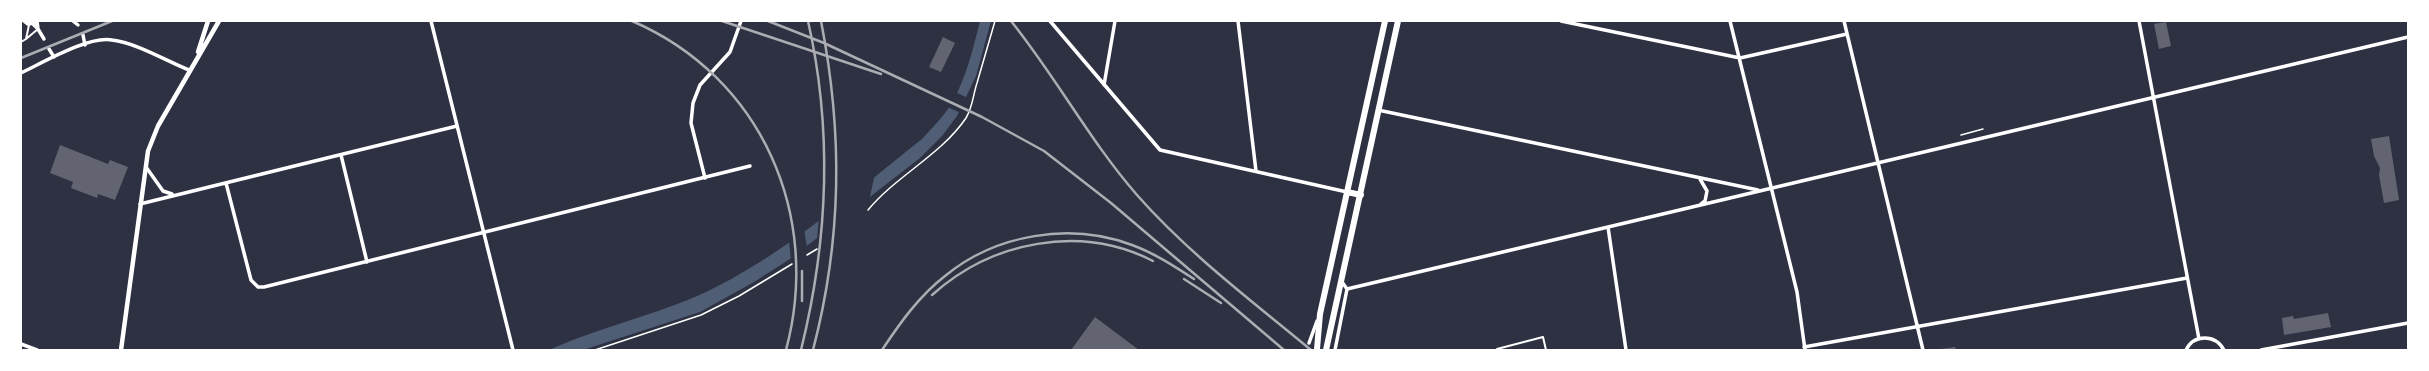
<!DOCTYPE html>
<html>
<head>
<meta charset="utf-8">
<style>
	body { margin:0 }
	#map { position:relative; width:2429px; height:371px; overflow:hidden; background:#2d3142; font-family:"DejaVu Sans",sans-serif }
	canvas { display:block }
	.frame { position:absolute; inset:0; border:22px solid #fff; pointer-events:none }
</style>
</head>
<body>
<div id="map">
<canvas width="2429" height="371"></canvas>
<div class="frame"></div>
</div>
<script>
const ctx = document.querySelector('canvas').getContext('2d');
ctx.lineJoin = 'round';
function fill(path, color) { ctx.fillStyle = color; ctx.fill(path, 'evenodd'); }
function trace(path, color, width, dash) { ctx.strokeStyle = color; ctx.lineWidth = width; ctx.lineCap = dash ? 'butt' : 'round'; ctx.setLineDash(dash || []); ctx.stroke(path); }
fill(new Path2D(`
	M 980,21 L 991,21 L 976,76 L 957,116 L 942,136 L 920,158 L 790,259 L 754,282 L 700,312 L 583,350 L 549,350 C 604,325 663,314 716,287 C 791,249 856,191 922,139 C 932,128 944,116 952,103 C 966,78 973,49 980,21 Z`), '#4f5d75');
fill(new Path2D(`
	M 955,92 L 968,98 L 961,113 L 947,107 Z
	M 875,173 L 869,201 L 817,239 L 819,217 Z
	M 804,228 L 807,248 L 791,261 L 789,240 Z`), '#2d3142');
fill(new Path2D(`
	M 2166,22 L 2171,46 L 2159,49 L 2154,24 Z
	M 943,37 L 955,43 L 941,72 L 929,67 Z
	M 2389,136 L 2399,200 L 2384,203 L 2379,175 L 2380,168 L 2374,156 L 2371,139 Z
	M 60,145 L 108,164 L 110,160 L 128,167 L 115,200 L 98,194 L 97,198 L 71,188 L 73,182 L 50,173 Z
	M 2328,313 L 2331,327 L 2284,335 L 2282,318 L 2293,316 L 2294,319 Z
	M 1095,317 L 1139,350 L 1071,350 Z
	M 1955,347 L 1956,350 L 1941,350 L 1941,349 Z`), '#626471');
trace(new Path2D(`
	M 1961,135 L 1983,129
	M 868,210 C 896,176 941,155 966,118 C 973,106 973,95 977,83 C 983,62 989,42 995,21
	M 807,255 L 817,249
	M 595,350 L 701,315 L 739,296 L 792,264`), '#fff', 1.5);
trace(new Path2D(`
	M 29,25 L 26,39 L 38,29
	M 21,42 L 26,39
	M 1497,349 L 1543,337 L 1546,350`), '#fff', 2);
trace(new Path2D(`
	M 24,21 L 28,24 L 34,23
	M 73,21 L 78,25
	M 431,21 L 513,350
	M 1050,21 L 1160,150 L 1347,192
	M 1238,21 L 1256,171
	M 1561,21 L 1740,58 L 1847,34
	M 1730,21 L 1797,292 L 1805,350
	M 1844,21 L 1923,350
	M 2139,21 L 2199,339
	M 33,24 L 38,29 L 37,21
	M 38,29 L 44,39
	M 83,35 L 85,45
	M 49,49 L 54,57
	M 21,73 C 44,62 88,36 112,40 C 137,43 166,61 189,70
	M 1104,85 L 1115,21
	M 1378,110 L 1758,190
	M 341,155 L 367,262
	M 146,167 L 163,191 L 172,194
	M 705,178 L 691,123 L 693,103 L 700,85 L 730,52 L 741,21
	M 1700,179 L 1707,191 L 1705,201 L 1701,204
	M 226,183 L 251,280 L 258,287 L 264,287 L 750,166
	M 140,204 L 457,126
	M 1608,227 L 1626,350
	M 1347,289 L 2408,37
	M 1309,343 L 1317,321
	M 21,344 L 37,350
	M 1804,347 L 2187,278
	M 1335,350 L 1347,289 L 1342,282
	M 2186,350 C 2194,334 2215,334 2224,350
	M 2261,350 L 2408,323`), '#fff', 3.5);
trace(new Path2D(`
	M 198,52 L 208,21
	M 121,350 L 148,151 L 158,126 L 219,21`), '#fff', 4.5);
trace(new Path2D(`
	M 1347,192 L 1361,195
	M 1317,349 L 1320,314 L 1385,21
	M 1326,350 L 1398,21`), '#fff', 6);
trace(new Path2D(`
	M 632,21 C 762,77 822,216 786,350
	M 722,21 L 881,74
	M 768,21 L 824,43 L 982,117 L 1044,151 L 1111,203 L 1284,350
	M 1011,21 C 1056,77 1090,141 1137,195 C 1188,253 1252,301 1311,350
	M 21,58 L 112,21
	M 1184,279 L 1221,303
	M 932,295 C 992,241 1080,224 1153,261
	M 802,301 L 802,271
	M 801,350 C 828,241 833,131 808,21
	M 813,350 C 842,239 843,133 821,21
	M 882,350 C 900,323 919,296 945,276 C 996,234 1070,222 1132,245 C 1154,253 1174,266 1194,279`), '#abadb3', 2.5);
</script>
</body>
</html>
